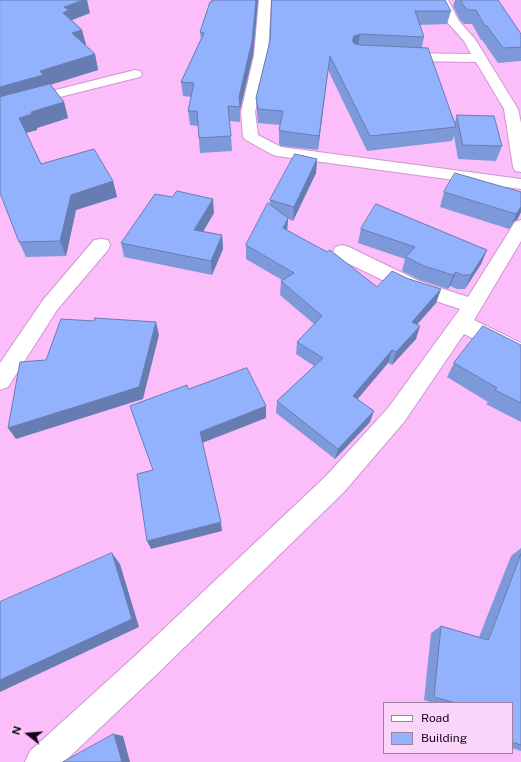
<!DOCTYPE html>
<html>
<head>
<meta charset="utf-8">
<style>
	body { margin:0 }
	#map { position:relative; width:521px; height:762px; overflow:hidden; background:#fbbefa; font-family:"Public Sans",sans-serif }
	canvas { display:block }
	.legend { position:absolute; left:383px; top:702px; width:130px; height:52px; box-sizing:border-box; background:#fad5f9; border:1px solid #9f819f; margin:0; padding:5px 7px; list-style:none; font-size:12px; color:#160317 }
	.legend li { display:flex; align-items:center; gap:8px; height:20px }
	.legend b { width:20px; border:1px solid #9f819f }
	.north { position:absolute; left:8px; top:714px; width:40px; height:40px; -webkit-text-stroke:3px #fad5f9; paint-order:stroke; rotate:287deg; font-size:11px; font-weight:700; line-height:16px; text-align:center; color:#160317 }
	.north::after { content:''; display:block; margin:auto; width:14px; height:18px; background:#160317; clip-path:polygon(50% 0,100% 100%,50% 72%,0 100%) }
</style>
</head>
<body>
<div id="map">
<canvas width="521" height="762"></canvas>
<ul class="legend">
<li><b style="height:5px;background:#fff"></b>Road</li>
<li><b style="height:11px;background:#93b2fe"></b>Building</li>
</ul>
<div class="north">N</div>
</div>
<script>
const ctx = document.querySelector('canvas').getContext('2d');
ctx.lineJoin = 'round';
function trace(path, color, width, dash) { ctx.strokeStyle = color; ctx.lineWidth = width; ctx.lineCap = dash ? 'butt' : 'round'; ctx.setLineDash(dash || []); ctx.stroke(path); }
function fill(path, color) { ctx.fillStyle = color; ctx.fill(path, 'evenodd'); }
const minor = new Path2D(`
	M 259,0 L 271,0 L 268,55 L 255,112 L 258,135 L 281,147 L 521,179 L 521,189 L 277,156 L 271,154 L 246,140 L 243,137 L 241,112 L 254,55 Z
	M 438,0 L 448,0 L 459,21 L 475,39 L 518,109 L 521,123 L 521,172 L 515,171 L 513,167 L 504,109 L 476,62 L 402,61 L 397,60 L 395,57 L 397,54 L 402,53 L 471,54 L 464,41 L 448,23 L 437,2 Z
	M 135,70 L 140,71 L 142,74 L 140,77 L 0,112 L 0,104 Z
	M 521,220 L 521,241 L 474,320 L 521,343 L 521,362 L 464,334 L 404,422 L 344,492 L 156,675 L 64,762 L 25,762 L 30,751 L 136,655 L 326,476 L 388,408 L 460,309 L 405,291 L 335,257 L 333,252 L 335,247 L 342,245 L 349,247 L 419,281 L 468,297 L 515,222 Z
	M 101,239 L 108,240 L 110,245 L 108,250 L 57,310 L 8,387 L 0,390 L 0,363 L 43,300 L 94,240 Z`);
trace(minor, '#d095d0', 2);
fill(minor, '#fff');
fill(new Path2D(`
	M 0,0 L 90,13 L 72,20 L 82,30 L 86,45 L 85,45 L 95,54 L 98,70 L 50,85 L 64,102 L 68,118 L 37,128 L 37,130 L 26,133 L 41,164 L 113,181 L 117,197 L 76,210 L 66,256 L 26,257 L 19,242 Z
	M 212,0 L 258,0 L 253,55 L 240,110 L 240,122 L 229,121 L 231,136 L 232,151 L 200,153 L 198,126 L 190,125 L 188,111 L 191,97 L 183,96 L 181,82 L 201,39 L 200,32 Z
	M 272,0 L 451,11 L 447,24 L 420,25 L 424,37 L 422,47 L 455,122 L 457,115 L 502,146 L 496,161 L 458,159 L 454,136 L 452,141 L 367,151 L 328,70 L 318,150 L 281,146 L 279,144 L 279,130 L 280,125 L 258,123 L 257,112 L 256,98 L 270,41 Z
	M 455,0 L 498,0 L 521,34 L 521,61 L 498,63 L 482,40 L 481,40 L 472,24 L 464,24 L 460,20 L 453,6 Z
	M 317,159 L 316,173 L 293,221 L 288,219 L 287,230 L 377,287 L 409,279 L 441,289 L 436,303 L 417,324 L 416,339 L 392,365 L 388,363 L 357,399 L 370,422 L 335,459 L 276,413 L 277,401 L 314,366 L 296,354 L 297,342 L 314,324 L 280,295 L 281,281 L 282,280 L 246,259 L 246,245 L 270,204 L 270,200 Z
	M 444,192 L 521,192 L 521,212 L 517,220 L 514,221 L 509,229 L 440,207 Z
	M 214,213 L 203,231 L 222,235 L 223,249 L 212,275 L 124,257 L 121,243 Z
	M 361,229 L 487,250 L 481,264 L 465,289 L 457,289 L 450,286 L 448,289 L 420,280 L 402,271 L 405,259 L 358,243 Z
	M 521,345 L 521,422 L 486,404 L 488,402 L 447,377 L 454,363 Z
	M 521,548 L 521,751 L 512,748 L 512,703 L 433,703 L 424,700 L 431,633 L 441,626 L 479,637 L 511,556 Z`), '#7e99da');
fill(new Path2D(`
	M 83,0 L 87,0 L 90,13 L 72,20 L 63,13 L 64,7 Z
	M 256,0 L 258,0 L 253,55 L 240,110 L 239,97 Z
	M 82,30 L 86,45 L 76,48 L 72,33 Z
	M 360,34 L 358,48 L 352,41 L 354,36 Z
	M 95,54 L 98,70 L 46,86 L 0,104 L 0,87 L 40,71 Z
	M 330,56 L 328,70 L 318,150 L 319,136 Z
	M 64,102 L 68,118 L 37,128 L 37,130 L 25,133 L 19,118 L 31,112 Z
	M 317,159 L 316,173 L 293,221 L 294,207 Z
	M 113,181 L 117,197 L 76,210 L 66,256 L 60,241 L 71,195 Z
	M 213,199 L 214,213 L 196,244 L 194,230 Z
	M 520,207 L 521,207 L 521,212 L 517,220 L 514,221 L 509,229 L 516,214 Z
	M 288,218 L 287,232 L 283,228 Z
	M 222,235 L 223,249 L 212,275 L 211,261 Z
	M 487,250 L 481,264 L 465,289 L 471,275 Z
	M 456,272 L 450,286 L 448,289 L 453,275 Z
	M 441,289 L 436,303 L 408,335 L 412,322 Z
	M 156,322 L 159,335 L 143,399 L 16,439 L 8,428 Z
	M 420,326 L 416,339 L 392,365 L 396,352 Z
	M 392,350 L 388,363 L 350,408 L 353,396 Z
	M 266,406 L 266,418 L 202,443 L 200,432 Z
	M 374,411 L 370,422 L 335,459 L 338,449 Z
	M 221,522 L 222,531 L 151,549 L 147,541 Z
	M 112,553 L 120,564 L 139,627 L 0,692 L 0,680 Z
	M 114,734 L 123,736 L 130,762 L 122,762 Z`), '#677db2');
const building = new Path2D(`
	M 0,0 L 83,0 L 64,7 L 69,10 L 63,13 L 82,30 L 72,33 L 95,54 L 40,71 L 43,75 L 0,87 Z
	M 212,0 L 256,0 L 252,41 L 239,97 L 240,107 L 228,106 L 231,136 L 199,138 L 197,111 L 188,111 L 194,83 L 181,82 L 204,33 L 200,32 L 210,2 L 212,2 Z
	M 272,0 L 445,0 L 451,11 L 415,11 L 424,37 L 360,34 L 354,36 L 352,41 L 355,44 L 360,45 L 428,48 L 456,127 L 370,136 L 330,56 L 319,136 L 282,131 L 279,130 L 283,111 L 258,109 L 256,98 L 270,41 Z
	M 461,0 L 498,0 L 521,34 L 521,47 L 503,48 L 487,26 L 485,26 L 476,10 L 468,10 L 464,6 Z
	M 50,84 L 64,102 L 31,112 L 32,114 L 19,118 L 41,164 L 94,149 L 113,181 L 71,195 L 60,241 L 19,242 L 0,193 L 0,97 Z
	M 457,115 L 494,116 L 502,146 L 463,145 Z
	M 295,154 L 317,159 L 294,207 L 270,200 Z
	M 455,173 L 521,192 L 521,207 L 516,214 L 444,192 Z
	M 177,191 L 213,199 L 194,230 L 222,235 L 211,261 L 121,243 L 155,194 L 172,197 Z
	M 268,203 L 288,218 L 283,228 L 327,252 L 330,250 L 377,287 L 392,271 L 409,279 L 441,289 L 412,322 L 420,326 L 396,352 L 392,350 L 353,396 L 374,411 L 338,449 L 277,401 L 323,358 L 297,342 L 322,316 L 281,281 L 294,273 L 246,245 Z
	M 376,204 L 487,250 L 471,275 L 462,275 L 456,272 L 453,275 L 424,266 L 406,257 L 415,247 L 361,229 Z
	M 95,318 L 156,322 L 139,387 L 8,428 L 20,362 L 46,360 L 61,319 L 94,321 Z
	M 483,326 L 521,345 L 521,403 L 495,390 L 497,388 L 454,363 Z
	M 247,368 L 266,406 L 200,432 L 221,522 L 147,541 L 137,474 L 153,470 L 130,406 L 187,385 L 188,389 Z
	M 112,553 L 132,619 L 0,680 L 0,602 Z
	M 521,554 L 521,745 L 512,742 L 512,703 L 456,703 L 434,697 L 441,626 L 488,640 Z
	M 114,734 L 122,762 L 63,762 Z`);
fill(building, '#93b2fe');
trace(building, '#677db2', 1);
</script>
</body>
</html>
